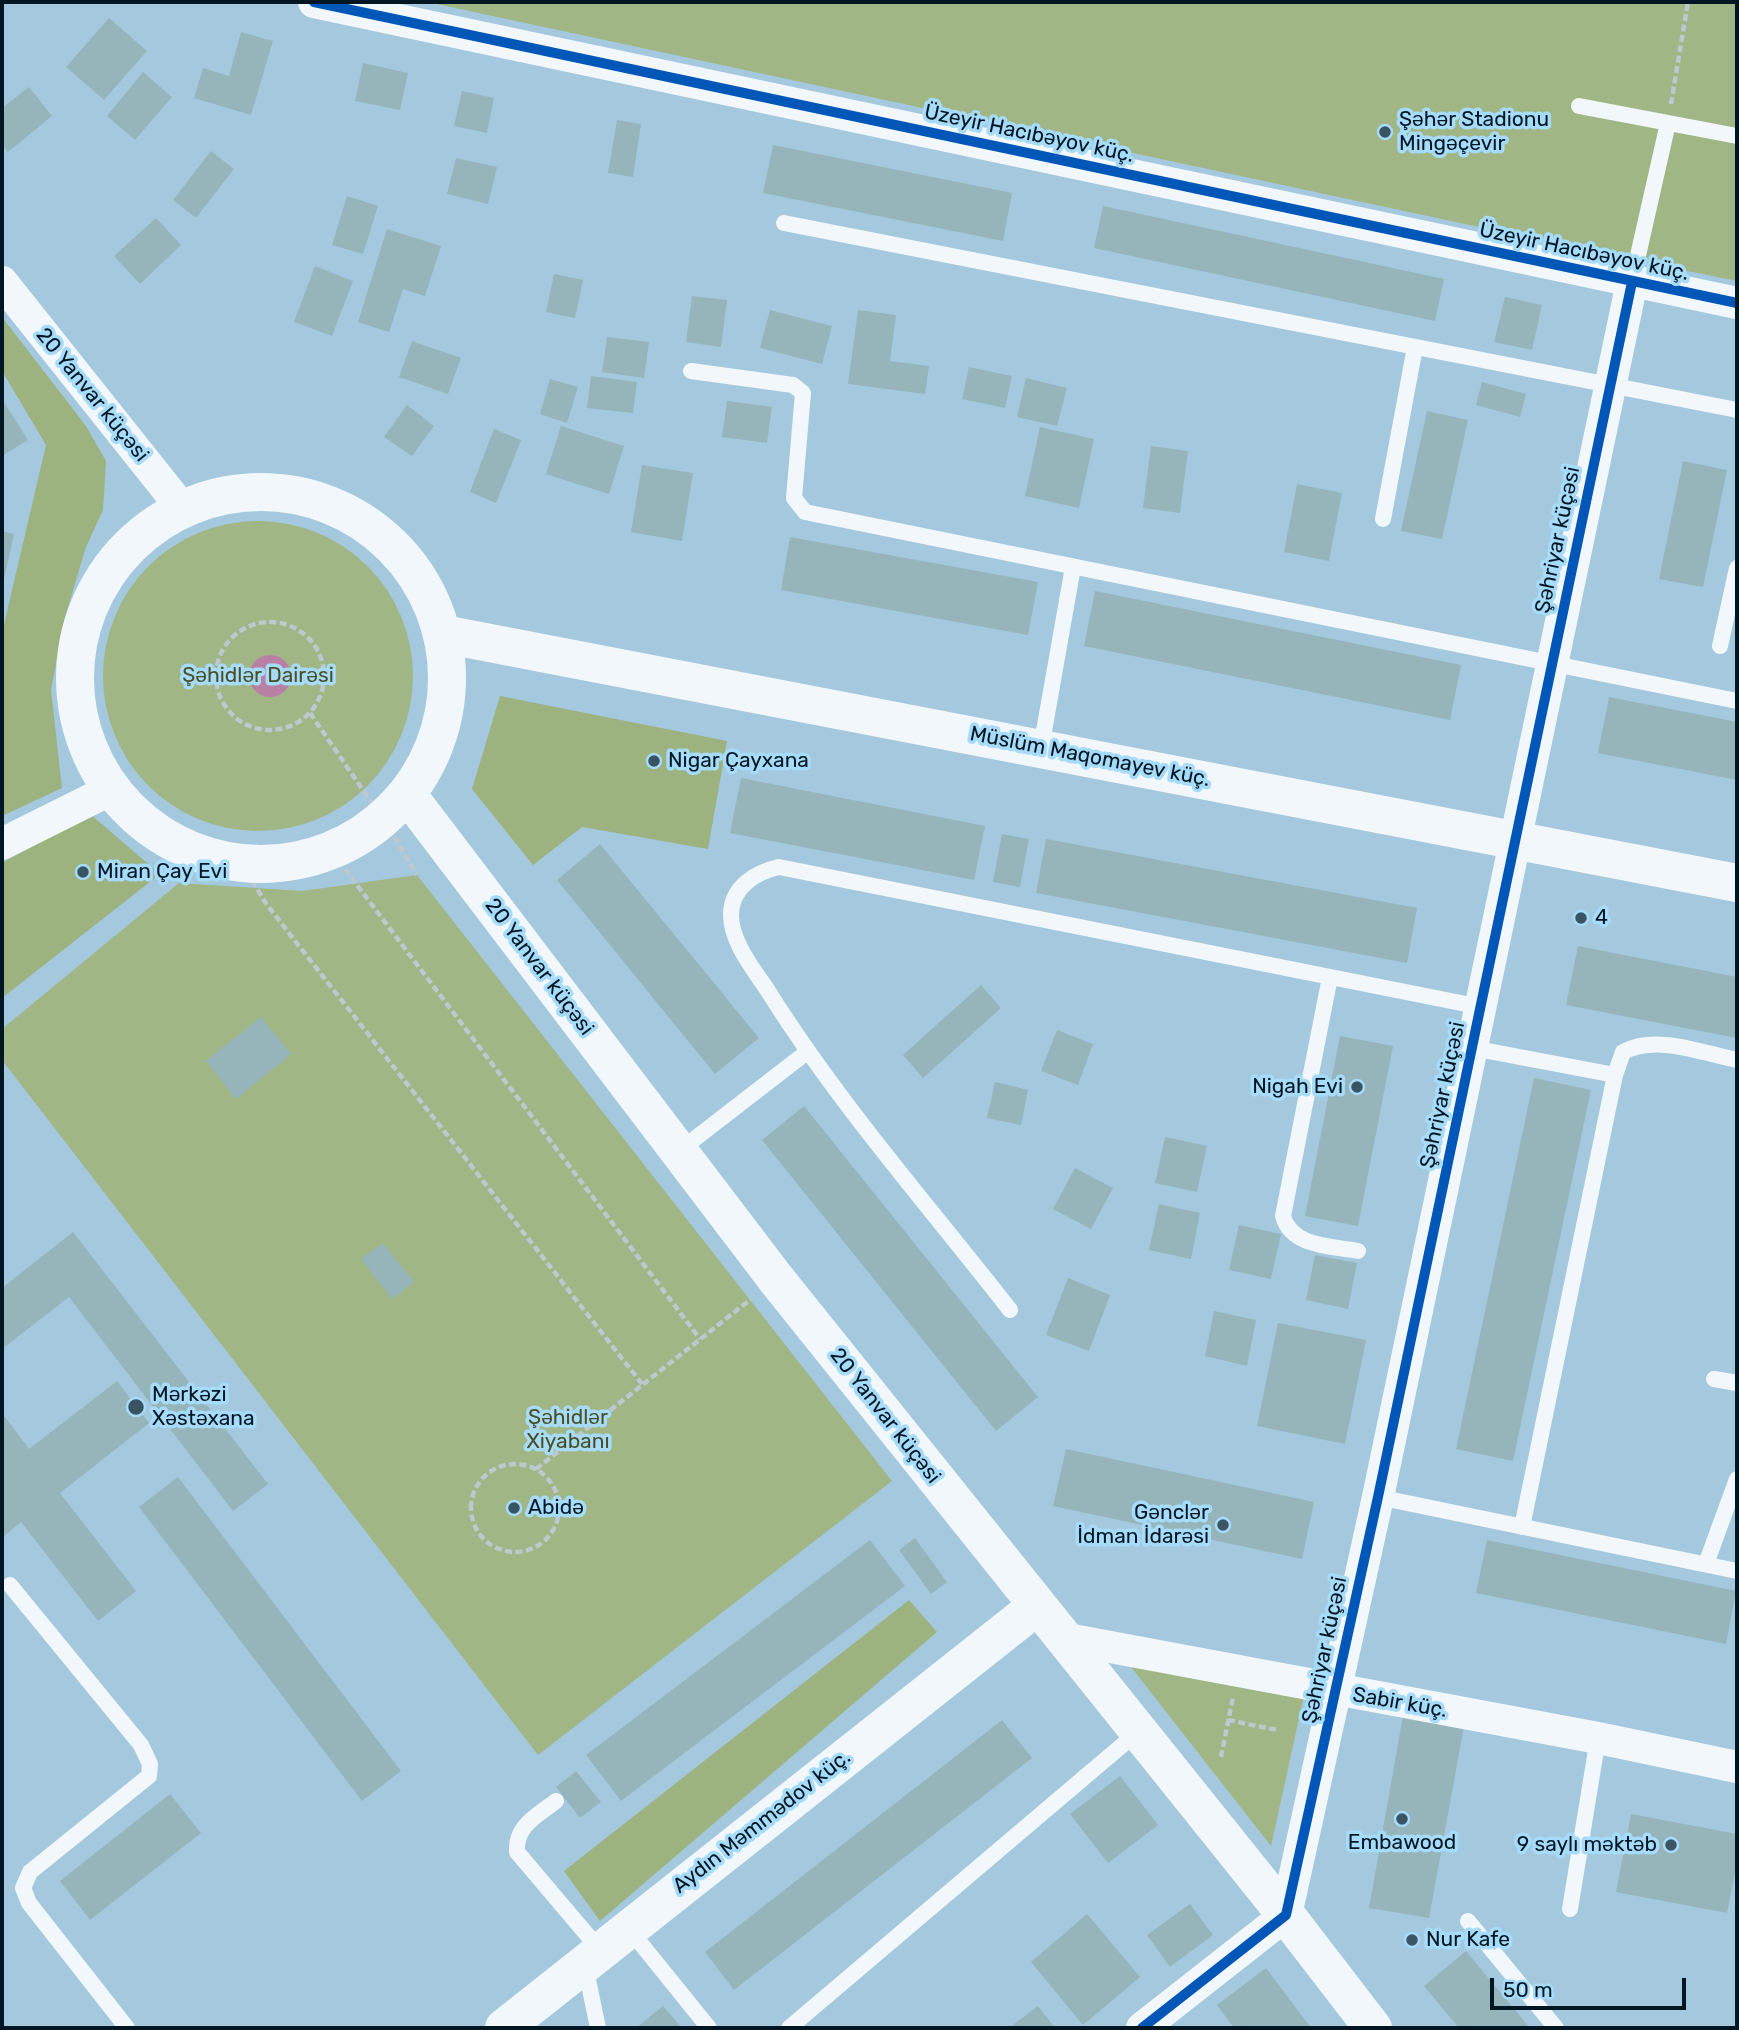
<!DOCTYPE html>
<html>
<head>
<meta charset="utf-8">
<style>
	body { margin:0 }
	#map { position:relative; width:1739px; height:2030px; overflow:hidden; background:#a4c9de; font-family:Rubik,sans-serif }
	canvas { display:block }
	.frame { position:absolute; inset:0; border:4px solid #001623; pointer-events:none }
	.scale { position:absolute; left:1490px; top:1978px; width:196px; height:32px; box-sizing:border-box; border:4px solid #001623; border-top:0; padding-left:9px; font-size:21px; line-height:24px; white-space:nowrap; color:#001623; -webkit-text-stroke:5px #a6dbfa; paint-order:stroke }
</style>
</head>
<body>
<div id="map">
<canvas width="1739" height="2030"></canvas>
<div class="frame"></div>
<div class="scale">50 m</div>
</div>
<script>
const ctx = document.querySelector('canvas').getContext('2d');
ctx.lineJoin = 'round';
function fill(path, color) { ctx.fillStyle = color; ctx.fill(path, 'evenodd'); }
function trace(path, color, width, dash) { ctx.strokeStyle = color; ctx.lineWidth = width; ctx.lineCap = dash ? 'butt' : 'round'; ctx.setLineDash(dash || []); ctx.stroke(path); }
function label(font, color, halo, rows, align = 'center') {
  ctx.font = font + ' Rubik,sans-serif'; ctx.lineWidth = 7; ctx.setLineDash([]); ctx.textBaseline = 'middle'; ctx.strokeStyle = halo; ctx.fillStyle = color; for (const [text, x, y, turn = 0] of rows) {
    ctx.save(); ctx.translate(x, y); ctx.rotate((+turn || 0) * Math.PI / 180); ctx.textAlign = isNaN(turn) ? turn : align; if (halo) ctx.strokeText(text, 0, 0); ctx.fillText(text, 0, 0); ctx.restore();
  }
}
fill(new Path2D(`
	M 427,2 L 1737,2 L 1737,281 L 1638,261 Z
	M103 676a155 155 0 1 1 310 0a155 155 0 1 1-310 0Z
	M 417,875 L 892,1481 L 538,1755 L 2,1060 L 2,1029 L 179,883 L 302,891 Z
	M 1106,1635 L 1309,1673 L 1271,1846 Z`), '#a0b685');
fill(new Path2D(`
	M 2,317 L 86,426 L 106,461 L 103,510 L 86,547 L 65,617 L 51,690 L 62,788 L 2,816 L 2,633 L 46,445 L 2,371 Z
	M 500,696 L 727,741 L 708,849 L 582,827 L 533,865 L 472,789 Z
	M 90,814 L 160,874 L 2,998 L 2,863 Z
	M 909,1600 L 937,1632 L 600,1921 L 564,1871 Z`), '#9cb27f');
fill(new Path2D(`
	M249 676a21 21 0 1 1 42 0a21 21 0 1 1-42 0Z`), '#b881a4');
fill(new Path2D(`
	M 109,18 L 147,51 L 104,100 L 66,67 Z
	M 241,32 L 273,41 L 251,115 L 194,98 L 203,68 L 229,76 Z
	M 363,63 L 408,73 L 400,110 L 355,101 Z
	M 143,72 L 172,97 L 135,140 L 107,116 Z
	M 29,87 L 52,116 L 8,152 L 2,144 L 2,108 Z
	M 462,91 L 494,98 L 487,133 L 454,126 Z
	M 617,120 L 641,124 L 633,177 L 608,173 Z
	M 773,145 L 1012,193 L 1003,241 L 763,193 Z
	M 211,151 L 234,169 L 196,218 L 173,200 Z
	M 456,158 L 497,167 L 488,204 L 447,194 Z
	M 347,196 L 378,206 L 363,254 L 332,245 Z
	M 1103,206 L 1444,279 L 1435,321 L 1094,248 Z
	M 156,218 L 181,245 L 140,284 L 114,256 Z
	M 387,229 L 441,246 L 425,296 L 403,289 L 389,332 L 358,322 Z
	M 315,266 L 353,281 L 332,336 L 294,322 Z
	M 554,274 L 583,280 L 575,318 L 546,312 Z
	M 692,296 L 727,300 L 721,347 L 686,342 Z
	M 1505,297 L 1542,305 L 1532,350 L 1494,342 Z
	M 770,310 L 832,326 L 822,364 L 760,348 Z
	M 858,310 L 896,315 L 890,361 L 929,366 L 925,394 L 848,384 Z
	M 607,337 L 649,342 L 644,378 L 602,372 Z
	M 412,341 L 461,358 L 448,394 L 399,377 Z
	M 969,367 L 1012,376 L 1005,408 L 962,399 Z
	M 591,376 L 637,382 L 633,413 L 587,408 Z
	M 1026,378 L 1067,388 L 1057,426 L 1017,417 Z
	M 550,379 L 578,387 L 567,423 L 540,414 Z
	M 1482,382 L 1526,394 L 1520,417 L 1476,405 Z
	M 2,399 L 28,440 L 2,456 Z
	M 727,401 L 772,407 L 767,443 L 722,437 Z
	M 407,405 L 434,426 L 412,456 L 384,437 Z
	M 1427,411 L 1468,420 L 1442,539 L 1401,531 Z
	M 561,426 L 624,446 L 609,494 L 546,474 Z
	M 1040,427 L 1094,439 L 1079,508 L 1025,496 Z
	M 494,429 L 521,440 L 496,503 L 470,492 Z
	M 1151,446 L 1188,451 L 1180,513 L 1143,508 Z
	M 1683,461 L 1727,470 L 1703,587 L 1659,579 Z
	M 642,465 L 693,473 L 682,541 L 631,532 Z
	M 1297,484 L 1342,493 L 1329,561 L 1284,552 Z
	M 2,531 L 14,534 L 3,584 L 2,584 Z
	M 790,537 L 1038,582 L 1028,635 L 781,590 Z
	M 1095,591 L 1461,665 L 1450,720 L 1084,646 Z
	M 1609,697 L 1737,722 L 1737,780 L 1598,753 Z
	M 741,778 L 985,826 L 974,880 L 730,833 Z
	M 1002,834 L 1029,839 L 1020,887 L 993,882 Z
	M 1046,839 L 1417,908 L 1407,963 L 1036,893 Z
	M 600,844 L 759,1038 L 715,1074 L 557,880 Z
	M 1578,946 L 1737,977 L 1737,1038 L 1566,1005 Z
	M 981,985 L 1001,1008 L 923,1078 L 903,1055 Z
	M 261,1017 L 291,1054 L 236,1099 L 206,1061 Z
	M 1057,1030 L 1093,1044 L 1078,1085 L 1041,1071 Z
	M 1340,1036 L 1393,1046 L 1358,1226 L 1305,1216 Z
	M 1534,1078 L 1591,1090 L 1513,1461 L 1456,1449 Z
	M 995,1082 L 1028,1090 L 1021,1125 L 987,1118 Z
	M 804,1106 L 1038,1397 L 996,1431 L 762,1140 Z
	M 1165,1137 L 1207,1146 L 1197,1192 L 1155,1183 Z
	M 1075,1168 L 1113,1188 L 1091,1229 L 1053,1209 Z
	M 1159,1204 L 1200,1213 L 1191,1259 L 1149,1250 Z
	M 1239,1225 L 1281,1234 L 1271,1279 L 1229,1270 Z
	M 73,1232 L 268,1484 L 233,1511 L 69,1297 L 2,1349 L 2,1288 Z
	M 383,1243 L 414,1282 L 392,1299 L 361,1259 Z
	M 1315,1255 L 1357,1263 L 1348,1309 L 1306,1300 Z
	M 1068,1278 L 1110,1295 L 1089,1351 L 1046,1335 Z
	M 1214,1311 L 1256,1320 L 1247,1366 L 1205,1356 Z
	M 1278,1323 L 1366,1340 L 1345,1444 L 1257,1426 Z
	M 117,1381 L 149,1423 L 60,1493 L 136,1591 L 98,1621 L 21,1522 L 2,1538 L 2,1413 L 29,1449 Z
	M 1066,1449 L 1314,1502 L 1302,1559 L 1053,1506 Z
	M 178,1477 L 401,1771 L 362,1801 L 139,1507 Z
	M 915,1538 L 947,1582 L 931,1594 L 899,1550 Z
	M 870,1540 L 905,1586 L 621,1801 L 586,1755 Z
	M 1487,1540 L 1736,1591 L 1726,1644 L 1476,1593 Z
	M 1404,1710 L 1465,1721 L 1429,1918 L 1369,1908 Z
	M 1002,1720 L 1032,1758 L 734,1990 L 705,1952 Z
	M 576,1771 L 601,1802 L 580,1818 L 556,1787 Z
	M 1120,1776 L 1158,1825 L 1108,1863 L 1070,1814 Z
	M 170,1794 L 201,1833 L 90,1920 L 60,1881 Z
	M 1631,1814 L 1737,1834 L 1737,1862 L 1727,1913 L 1616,1892 Z
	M 1190,1904 L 1213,1935 L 1170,1967 L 1147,1935 Z
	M 1087,1914 L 1140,1977 L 1083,2025 L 1031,1962 Z
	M 1466,1951 L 1530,2028 L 1459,2028 L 1424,1986 Z
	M 1266,1968 L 1311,2028 L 1234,2028 L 1217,2005 Z
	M 663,2006 L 682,2028 L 636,2028 Z
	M 1038,2006 L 1055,2028 L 1009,2028 Z`), '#95b5ba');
trace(new Path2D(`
	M 1671,104 L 1688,2
	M216 676a54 54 0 1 1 108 0a54 54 0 1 1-108 0Z
	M 310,713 L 378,812
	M 383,819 L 417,875
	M 332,852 L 700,1339
	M 241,863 L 267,905 L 642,1384
	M471 1508a44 44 0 1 1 88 0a44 44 0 1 1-88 0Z
	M 536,1469 L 751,1299
	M 1228,1720 L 1277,1730
	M 1221,1757 L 1233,1697`), '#bdc8cf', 4.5, [7, 3.5]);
trace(new Path2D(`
	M 1579,106 L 1737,136
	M 784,223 L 1737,410
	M 1632,282 L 1668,123
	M 691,371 L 793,385 L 803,393 L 794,498 L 805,512 L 1737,701
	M 1383,519 L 1415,347
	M 1720,646 L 1737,568
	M 1041,748 L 1073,567
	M 1330,977 L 1283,1216 C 1291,1247 1332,1246 1358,1251
	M 1472,1048 L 1615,1075
	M 679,1151 L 807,1052
	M 1010,1310 C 928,1205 839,1104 768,991 C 754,970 731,942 731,915 C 731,887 756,872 779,867 L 1481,1007
	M 1714,1379 L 1737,1383
	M 1378,1497 L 1737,1571
	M 1522,1527 L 1615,1075 L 1623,1052 C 1656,1034 1702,1053 1737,1060
	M 1706,1564 L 1737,1479
	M 10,1585 L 141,1745 L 150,1764 L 149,1776 L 30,1872 L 23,1888 L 29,1903 L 127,2028
	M 556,1801 C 537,1816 515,1826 517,1852 L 600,1950
	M 1570,1909 L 1598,1738
	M 1468,1921 L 1556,2028
	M 629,1929 L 709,2028
	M 585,1965 L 598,2028
	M 789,2028 L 1139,1731`), '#f1f7fa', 16);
trace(new Path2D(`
	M 314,2 L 1737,303
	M 2,282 L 182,508
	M 2,844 L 110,790
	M 1062,1638 L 1598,1738 L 1737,1767
	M 1142,2028 L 1286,1915 L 1378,1497 L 1632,282`), '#f1f7fa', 32);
trace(new Path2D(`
	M75 678a186 186 0 1 1 372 0a186 186 0 1 1-372 0Z
	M 443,634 L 1737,883
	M 407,794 L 776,1279 L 1286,1915 L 1373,2028
	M 504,2028 L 1022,1618`), '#f1f7fa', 38);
trace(new Path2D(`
	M 314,2 L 1737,303
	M 1142,2028 L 1286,1915 L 1378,1497 L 1632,282`), '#0057b8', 10);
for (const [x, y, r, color] of [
	[1385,132,7,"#395564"],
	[654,761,7,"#395564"],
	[83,872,7,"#395564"],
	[1581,918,7,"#395564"],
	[1357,1087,7,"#395564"],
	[136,1407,9,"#395564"],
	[514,1508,7,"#395564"],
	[1223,1525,7,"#395564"],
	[1402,1819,7,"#395564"],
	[1671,1845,7,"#395564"],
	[1412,1940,7,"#395564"]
]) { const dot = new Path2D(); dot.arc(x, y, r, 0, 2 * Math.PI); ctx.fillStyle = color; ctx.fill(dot); trace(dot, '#a6dbfa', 2.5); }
label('21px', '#001623', '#a6dbfa', [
	["Şəhər Stadionu",1399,120],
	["Mingəçevir",1399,144],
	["Nigar Çayxana",668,761],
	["Miran Çay Evi",97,872],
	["4",1595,918],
	["Nigah Evi",1343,1087,"right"],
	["Mərkəzi",152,1395],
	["Xəstəxana",152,1419],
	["Abidə",528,1508],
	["Gənclər",1209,1513,"right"],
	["İdman İdarəsi",1209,1537,"right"],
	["Embawood",1402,1843,"center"],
	["9 saylı məktəb",1657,1845,"right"],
	["Nur Kafe",1426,1940]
], 'left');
label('21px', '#001623', '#a6dbfa', [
	["Üzeyir Hacıbəyov küç.",1029,134,12],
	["Üzeyir Hacıbəyov küç.",1584,252,12],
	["20 Yanvar küçəsi",92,395,51],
	["Şəhriyar küçəsi",1558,540,-78],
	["Müslüm Maqomayev küç.",1090,757,11],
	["20 Yanvar küçəsi",539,967,53],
	["Şəhriyar küçəsi",1443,1095,-78],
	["20 Yanvar küçəsi",885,1416,52],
	["Şəhriyar küçəsi",1325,1650,-78],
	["Sabir küç.",1400,1703,10],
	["Aydın Məmmədov küç.",762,1822,-38]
]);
label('21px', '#4a4f23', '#a6dbfa', [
	["Şəhidlər Dairəsi",258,676],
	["Şəhidlər",568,1418],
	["Xiyabanı",568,1442]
]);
</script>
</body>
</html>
